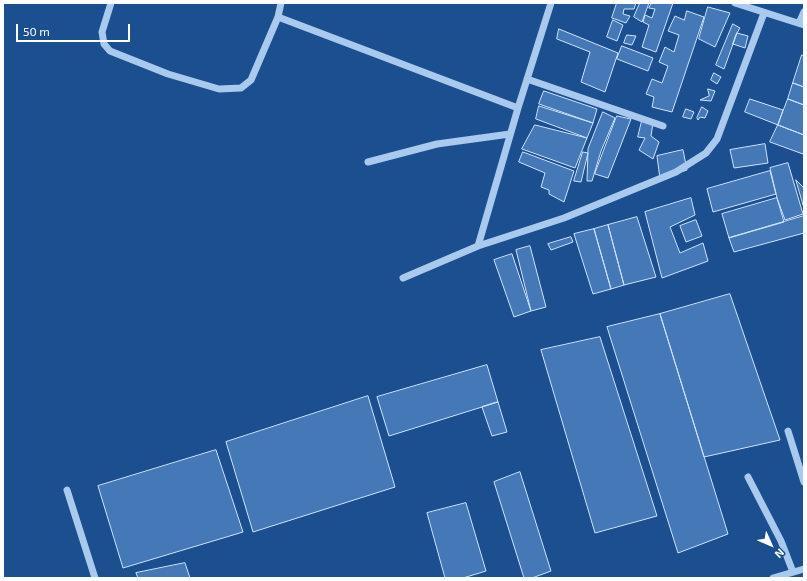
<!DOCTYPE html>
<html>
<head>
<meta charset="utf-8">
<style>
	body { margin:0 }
	#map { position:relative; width:807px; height:581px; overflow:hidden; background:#1b4f8f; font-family:"Exo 2",sans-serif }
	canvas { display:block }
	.frame { position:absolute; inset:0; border:4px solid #fff; pointer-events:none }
	.north { position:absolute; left:751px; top:525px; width:40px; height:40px; -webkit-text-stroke:3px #1b4f8f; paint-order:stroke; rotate:135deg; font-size:11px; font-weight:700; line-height:16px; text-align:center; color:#fff }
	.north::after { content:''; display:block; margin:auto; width:14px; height:18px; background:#fff; clip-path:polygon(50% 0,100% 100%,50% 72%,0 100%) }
	.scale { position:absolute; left:16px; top:24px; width:114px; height:18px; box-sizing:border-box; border:2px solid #fff; border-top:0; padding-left:5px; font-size:12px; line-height:14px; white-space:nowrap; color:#fff; -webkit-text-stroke:3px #1b4f8f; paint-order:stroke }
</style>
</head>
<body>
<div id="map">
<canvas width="807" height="581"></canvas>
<div class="frame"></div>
<div class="north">N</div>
<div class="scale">50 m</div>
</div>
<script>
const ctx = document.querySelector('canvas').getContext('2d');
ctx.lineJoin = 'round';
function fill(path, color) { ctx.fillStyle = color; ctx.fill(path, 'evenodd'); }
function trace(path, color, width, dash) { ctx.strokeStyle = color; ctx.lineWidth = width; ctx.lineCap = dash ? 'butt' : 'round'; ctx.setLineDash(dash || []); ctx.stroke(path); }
const building = new Path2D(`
	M 617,3 L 636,3 L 634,9 L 624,9 L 623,14 L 630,16 L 626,23 L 612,18 Z
	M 640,3 L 649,3 L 642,22 L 634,17 Z
	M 652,3 L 673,3 L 656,52 L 642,47 L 649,25 L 643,22 L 645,15 L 652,18 L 655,9 L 649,8 Z
	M 708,7 L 730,13 L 715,47 L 699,39 Z
	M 687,11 L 704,17 L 672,112 L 652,107 L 654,97 L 646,94 L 652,79 L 662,83 L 668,66 L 659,62 L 665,47 L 674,52 L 679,35 L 668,31 L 675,16 L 684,20 Z
	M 613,20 L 623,25 L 617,41 L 607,37 Z
	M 733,24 L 740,28 L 737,33 L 724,69 L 716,65 Z
	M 559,29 L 618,53 L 605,92 L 581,82 L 590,52 L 557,39 Z
	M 737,33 L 748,36 L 745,48 L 733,44 Z
	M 627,35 L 636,36 L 632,45 L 624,43 Z
	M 622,46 L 653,58 L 648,71 L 617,59 Z
	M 802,55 L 804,56 L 804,87 L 793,83 Z
	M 714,73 L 721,77 L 717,84 L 711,80 Z
	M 793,83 L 804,87 L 804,105 L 788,99 Z
	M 708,89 L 715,91 L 711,101 L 700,100 L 709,96 Z
	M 544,91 L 597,109 L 593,123 L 539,104 Z
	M 750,99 L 783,110 L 778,125 L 745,112 Z
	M 788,99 L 804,105 L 804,135 L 778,125 Z
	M 539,106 L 593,123 L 587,138 L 536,119 Z
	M 702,107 L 708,111 L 705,118 L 700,117 L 698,120 L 697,118 Z
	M 686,109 L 694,112 L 691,119 L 683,117 Z
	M 603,112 L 615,118 L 601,151 L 592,181 L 587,181 L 588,149 Z
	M 617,116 L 631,119 L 608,178 L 595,174 Z
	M 642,121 L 653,123 L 651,136 L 659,142 L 653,159 L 639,150 L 645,138 L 638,137 Z
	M 535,125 L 587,138 L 575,168 L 522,149 Z
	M 778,125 L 804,135 L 804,151 L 803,154 L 770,142 Z
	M 765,144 L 768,163 L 734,168 L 730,150 Z
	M 683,150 L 687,170 L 660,179 L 657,156 Z
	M 523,152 L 574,171 L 564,202 L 549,194 L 549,190 L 541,187 L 545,173 L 519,162 Z
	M 583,152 L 588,153 L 581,182 L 574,181 Z
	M 788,163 L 803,214 L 785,220 L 777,198 L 770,168 Z
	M 770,171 L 776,194 L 713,212 L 707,189 Z
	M 796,180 L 804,188 L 804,208 Z
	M 691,198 L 695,215 L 670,227 L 680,253 L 703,243 L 708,261 L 662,278 L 645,212 Z
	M 777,198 L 784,222 L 729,238 L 722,214 Z
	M 804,216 L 804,233 L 734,252 L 729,238 Z
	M 637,217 L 656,277 L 624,285 L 608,225 Z
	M 696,220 L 702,236 L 686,242 L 680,226 Z
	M 608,225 L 624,285 L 611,289 L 594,229 Z
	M 594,229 L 611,289 L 593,294 L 574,234 Z
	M 571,237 L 573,242 L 551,250 L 548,244 Z
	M 530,246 L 546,307 L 531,311 L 516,250 Z
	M 512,254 L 531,311 L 514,317 L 494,260 Z
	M 730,294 L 780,440 L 704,457 L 660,314 Z
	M 660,314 L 728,534 L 678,553 L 607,327 Z
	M 600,337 L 657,516 L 595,533 L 541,350 Z
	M 487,365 L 498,402 L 389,436 L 377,397 Z
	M 368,396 L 395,487 L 253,532 L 226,442 Z
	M 498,402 L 507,432 L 492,436 L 482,407 Z
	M 216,450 L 243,532 L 123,568 L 98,486 Z
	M 520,472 L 551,571 L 532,578 L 524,578 L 494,482 Z
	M 466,503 L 486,571 L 463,578 L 445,578 L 427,513 Z
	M 185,563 L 190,578 L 138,578 L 136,573 Z`);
fill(building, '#4478b7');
trace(building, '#cfe3fa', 1);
trace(new Path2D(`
	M 111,3 L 102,32 L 104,44 L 110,51 L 168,74 L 219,89 L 241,88 L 251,80 L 278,17 L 281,3
	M 735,3 L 804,25
	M 278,17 L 518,108
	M 799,23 L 804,12
	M 527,79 L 663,126
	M 368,162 L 437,144 L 510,134
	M 478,246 L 518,108 L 551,3
	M 403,278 L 478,246 L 564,218 L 676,172 L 706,153 L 717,139 L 764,13
	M 788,431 L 804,482
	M 748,477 L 781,541 L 793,572
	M 67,490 L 95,578
	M 773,578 L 804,569`), '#a9c9ee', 7);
</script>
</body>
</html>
